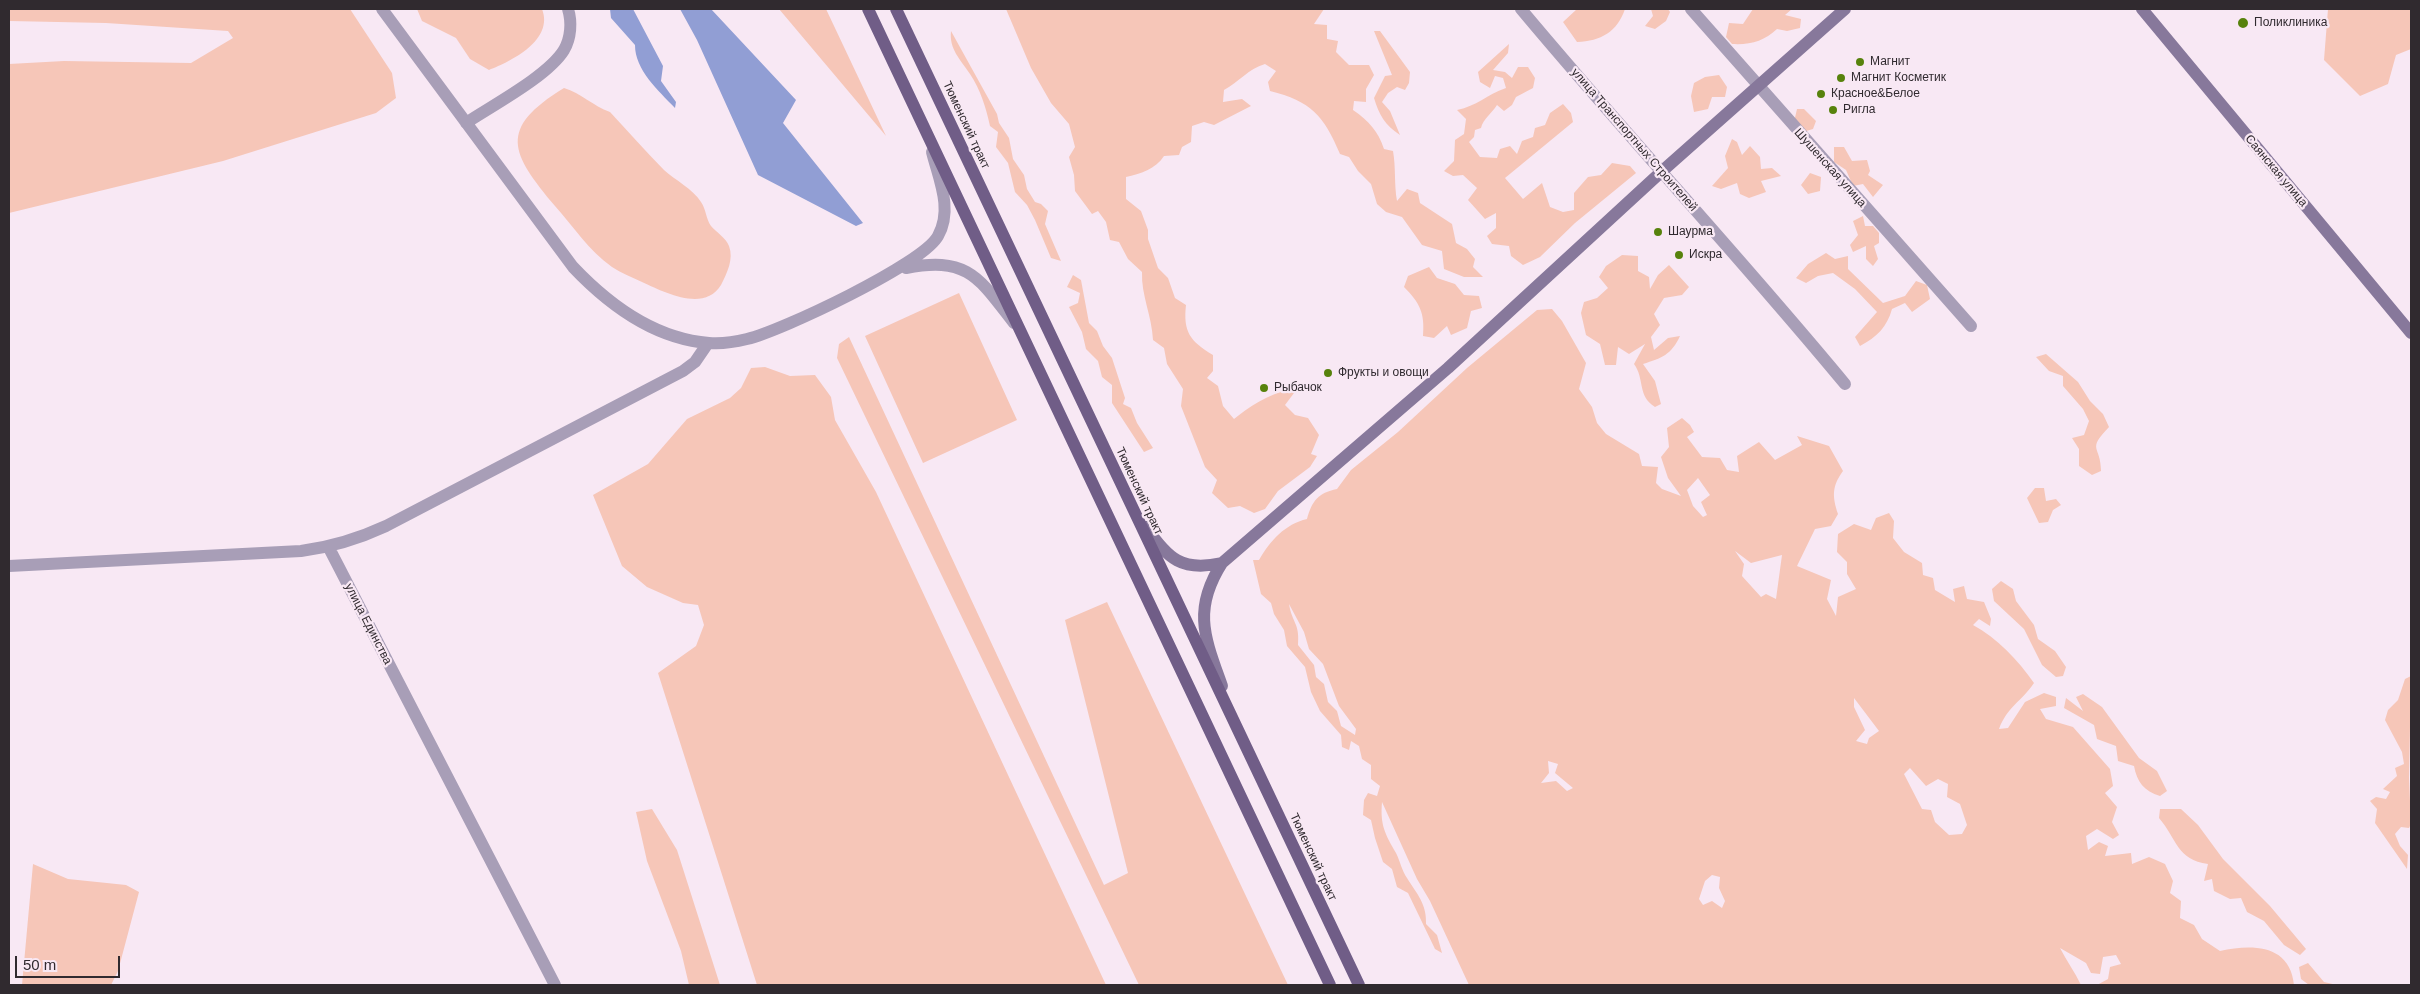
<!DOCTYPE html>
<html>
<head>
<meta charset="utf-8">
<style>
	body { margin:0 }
	#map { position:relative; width:2420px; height:994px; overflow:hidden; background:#f8e8f4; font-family:Helvetica,sans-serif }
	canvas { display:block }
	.frame { position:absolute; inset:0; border:10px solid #302a2f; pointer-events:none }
	.scale { position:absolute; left:15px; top:956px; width:105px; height:22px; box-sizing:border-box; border:2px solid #302a2f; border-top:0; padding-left:6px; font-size:15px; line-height:18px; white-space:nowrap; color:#302a2f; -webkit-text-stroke:4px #f8e8f4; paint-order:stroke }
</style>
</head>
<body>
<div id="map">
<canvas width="2420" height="994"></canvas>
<div class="frame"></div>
<div class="scale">50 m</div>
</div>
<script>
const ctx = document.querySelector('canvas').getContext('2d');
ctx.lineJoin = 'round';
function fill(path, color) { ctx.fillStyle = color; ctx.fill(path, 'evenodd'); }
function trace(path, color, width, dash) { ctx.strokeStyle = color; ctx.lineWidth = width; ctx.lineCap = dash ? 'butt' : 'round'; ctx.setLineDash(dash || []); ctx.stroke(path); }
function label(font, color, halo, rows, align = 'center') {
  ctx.font = font + ' Helvetica,sans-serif'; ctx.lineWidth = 4.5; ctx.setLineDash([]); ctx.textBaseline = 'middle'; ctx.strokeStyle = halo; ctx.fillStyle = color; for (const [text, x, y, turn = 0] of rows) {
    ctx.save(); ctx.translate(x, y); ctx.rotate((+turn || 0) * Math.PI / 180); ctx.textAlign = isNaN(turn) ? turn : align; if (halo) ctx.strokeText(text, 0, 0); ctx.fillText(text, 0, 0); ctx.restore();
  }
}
fill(new Path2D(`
	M 9,9 L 350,9 L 392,73 L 396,98 L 376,113 L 223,161 L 9,213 L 9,64 L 64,61 L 191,63 L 233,38 L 228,31 L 106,23 L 9,21 Z
	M 417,9 L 542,9 C 554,40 512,61 489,70 L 470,59 L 456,38 L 422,21 Z
	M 779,9 L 826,9 L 886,136 Z
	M 1006,9 L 1324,9 L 1314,24 L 1327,25 L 1327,39 L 1338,41 L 1336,52 L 1349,65 L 1369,65 L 1374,75 L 1366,89 L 1366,102 L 1354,101 L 1353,110 C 1369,121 1378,131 1384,149 L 1393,151 C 1396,168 1394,184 1397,201 L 1407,189 L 1418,193 L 1420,203 L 1452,224 L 1456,243 L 1467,249 L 1475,259 L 1473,267 L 1483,277 L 1464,277 L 1444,269 L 1442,251 L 1422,245 L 1402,217 L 1386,212 L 1377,204 L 1371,184 L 1358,171 L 1349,157 L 1340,154 C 1324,116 1311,101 1270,91 L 1268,82 L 1276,71 L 1265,64 C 1248,69 1239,82 1224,90 L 1223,102 L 1242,99 L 1251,106 L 1214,125 L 1204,122 L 1192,126 L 1191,142 L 1182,147 L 1179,155 L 1164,156 C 1156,169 1140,174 1126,177 L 1126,199 L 1141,211 L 1148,230 L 1148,239 L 1158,268 L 1168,278 L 1175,298 L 1186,305 C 1183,332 1190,341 1213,355 L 1213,371 L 1207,378 L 1218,386 L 1223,406 L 1234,419 C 1253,404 1273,391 1297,389 L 1285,405 L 1295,415 L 1308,418 L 1319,435 L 1311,454 L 1317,456 L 1310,467 L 1278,491 L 1265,509 L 1254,513 L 1240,506 L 1228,508 L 1212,493 L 1217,480 L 1205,467 L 1181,406 L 1183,389 L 1167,364 L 1164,348 L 1153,340 C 1152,316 1141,295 1142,272 L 1128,259 L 1119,242 L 1110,240 L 1106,222 L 1098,211 L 1092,214 L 1075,191 L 1074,175 L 1069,157 L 1075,147 L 1069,124 L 1051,103 L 1031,68 Z
	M 1577,9 L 1625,9 C 1617,32 1601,41 1577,42 L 1563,22 Z
	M 1651,9 L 1668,9 L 1670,12 L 1666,21 L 1655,29 L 1645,26 L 1653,16 Z
	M 1753,9 L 1792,9 L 1785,15 L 1801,19 L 1800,28 L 1787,31 L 1777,29 C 1764,41 1751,45 1732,44 L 1726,37 L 1729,23 L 1743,24 Z
	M 2328,9 L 2411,9 L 2411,49 L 2396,55 L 2388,84 L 2360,96 L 2324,60 Z
	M 951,31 L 997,114 L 999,123 L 1009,138 L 1013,159 L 1024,175 L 1027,189 L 1035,202 L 1041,204 L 1048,211 L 1045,224 L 1061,261 L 1051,258 L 1035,220 L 1027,205 L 1015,192 L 1008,163 L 996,147 L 998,132 L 990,126 C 986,107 980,89 970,74 C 960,59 949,49 951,31 Z
	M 1374,31 L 1380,31 L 1410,72 L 1409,83 L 1405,90 L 1397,87 L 1388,93 L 1382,102 L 1390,111 L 1400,135 C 1385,125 1379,115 1374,98 L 1385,76 L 1392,75 Z
	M 1509,44 L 1508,53 L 1493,70 L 1505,72 L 1512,78 L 1518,67 L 1528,67 L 1535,78 L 1533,88 L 1516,97 L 1512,105 L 1504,111 L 1497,105 C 1492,113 1483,119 1481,128 L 1475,130 L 1474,137 L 1469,142 L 1480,157 L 1497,158 L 1500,149 L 1510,146 L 1517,154 L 1522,141 L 1533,137 L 1535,128 L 1545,125 L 1550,113 L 1563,104 L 1571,113 L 1573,122 L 1505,178 L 1523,199 L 1542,183 L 1550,207 L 1563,212 L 1574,210 L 1574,193 L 1588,177 L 1601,175 L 1612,163 L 1630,166 L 1636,173 L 1575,223 L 1540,257 L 1523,265 L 1511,256 L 1509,246 L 1492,244 L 1487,236 L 1496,228 L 1496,213 L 1485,219 L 1468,200 L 1477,188 L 1463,175 L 1453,176 L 1444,171 L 1454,161 L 1455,140 L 1464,134 L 1466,119 L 1457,110 C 1477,106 1486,95 1506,88 L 1503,78 L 1495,76 L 1490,88 L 1480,82 L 1478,72 Z
	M 1719,75 L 1727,87 L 1725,97 L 1712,97 L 1708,109 L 1694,112 L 1691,96 L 1694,83 L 1705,77 Z
	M 564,88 C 581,93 593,106 610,112 C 628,131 645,151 664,170 C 675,180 693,189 701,202 C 706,209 706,219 711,226 C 716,232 726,238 729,246 C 734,259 727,273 721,285 C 704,313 664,292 642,282 C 632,277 621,273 612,267 C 589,251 573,226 555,206 C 511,153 497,129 564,88 Z
	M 1797,109 L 1804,109 L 1816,121 L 1813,129 L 1803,132 L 1794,122 Z
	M 1732,139 L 1737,142 L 1742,155 L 1750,146 L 1760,157 L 1761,169 L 1772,168 L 1781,176 L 1761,181 L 1766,192 L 1749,198 L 1740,194 L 1737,183 L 1721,189 L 1712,186 L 1728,168 L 1725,156 Z
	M 1834,147 L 1844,147 L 1852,161 L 1867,160 L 1870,171 L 1868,175 L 1883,185 L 1873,197 L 1863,184 L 1853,186 L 1846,170 L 1834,162 Z
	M 1810,173 L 1821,177 L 1820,191 L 1808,194 L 1801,185 Z
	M 1863,216 L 1865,226 L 1873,226 L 1879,233 L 1879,243 L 1874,246 L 1878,259 L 1873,266 L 1866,259 L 1866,246 L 1853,252 L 1850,245 L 1858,235 L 1853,221 Z
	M 1826,253 L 1835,259 L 1848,256 L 1848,269 L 1883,303 L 1905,296 L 1916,281 L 1927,285 L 1930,299 L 1912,312 L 1905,303 L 1892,309 C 1887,327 1877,337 1860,346 L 1855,337 L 1877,312 L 1855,289 L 1833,273 L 1818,276 L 1806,283 L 1796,278 L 1808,264 Z
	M 1622,255 L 1638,256 L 1638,271 L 1649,277 L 1650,289 L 1658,275 L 1669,265 L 1689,287 L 1682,295 L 1664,298 L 1654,314 L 1660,325 L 1651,337 L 1654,350 L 1668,338 L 1680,336 C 1671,355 1662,358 1643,364 L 1655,381 L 1661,404 L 1655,407 C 1637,396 1645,379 1634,364 L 1645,344 L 1629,354 L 1618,347 L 1616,365 L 1605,365 L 1600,344 L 1586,335 L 1581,313 L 1584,302 L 1597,298 L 1608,288 L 1599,277 L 1606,266 Z
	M 1429,267 L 1437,278 L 1455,284 L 1464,295 L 1479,296 L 1482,308 L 1471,311 L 1467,328 L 1451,335 L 1447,326 L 1434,338 L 1423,336 C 1425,313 1420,303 1404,287 L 1408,276 Z
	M 1073,275 L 1081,280 L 1089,323 L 1097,331 L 1103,346 L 1112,358 L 1125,398 L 1123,404 L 1131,408 L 1137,423 L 1153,448 L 1144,452 L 1112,403 L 1112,385 L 1102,377 L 1098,361 L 1086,349 L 1082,332 L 1069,307 L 1078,303 L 1080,293 L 1067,287 Z
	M 959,293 L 1017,420 L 923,463 L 865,336 Z
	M 1552,309 L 1562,321 L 1586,363 L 1579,389 L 1592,407 L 1597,423 L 1606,434 L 1639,454 L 1642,466 L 1658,467 L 1656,483 L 1662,489 L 1681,496 L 1668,478 L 1661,457 L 1669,447 L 1667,428 L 1682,418 L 1690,425 L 1694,432 L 1687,437 L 1702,457 L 1720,458 L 1727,470 L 1739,472 L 1737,456 L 1759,442 L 1775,460 L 1802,445 L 1797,436 L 1829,446 L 1843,471 C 1832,486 1832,496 1838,514 L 1831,526 L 1815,529 L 1797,566 L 1831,580 L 1827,599 L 1836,616 L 1838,597 L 1856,589 L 1847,574 L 1847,562 L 1837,552 L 1838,534 L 1854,524 L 1871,530 L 1876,518 L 1889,513 L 1894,521 L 1893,538 L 1904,552 L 1922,563 L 1923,575 L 1933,578 L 1935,590 L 1955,602 L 1953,589 L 1964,586 L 1967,599 L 1984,602 L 1991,619 L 1990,626 L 1979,619 L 1973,625 C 1997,638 2018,660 2034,683 C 2022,701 2007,707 1999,729 L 2008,728 L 2025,702 L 2044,693 L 2056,697 L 2056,706 L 2040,709 L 2046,719 L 2073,727 L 2110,769 L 2113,786 L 2105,793 L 2117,807 L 2112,822 L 2119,835 L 2113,839 L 2097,829 L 2086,836 L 2088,850 L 2099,842 L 2108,846 L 2105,856 L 2131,853 L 2132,864 L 2149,857 L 2165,864 L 2173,881 L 2170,893 L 2181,901 L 2180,918 L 2194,925 L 2202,939 L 2220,951 C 2252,944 2290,944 2294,985 L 2097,985 L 2108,979 L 2110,967 L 2121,964 L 2116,955 L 2103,957 L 2100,974 L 2091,973 L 2086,963 L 2060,948 C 2066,960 2075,972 2081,985 L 1469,985 L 1430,901 L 1417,879 L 1382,802 C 1380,825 1385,834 1396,853 C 1400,861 1402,871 1407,878 C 1417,894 1427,904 1426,924 L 1437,935 L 1442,953 L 1435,949 L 1408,893 L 1397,887 L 1392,869 L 1383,862 L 1375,838 L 1371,820 L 1363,815 L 1364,800 L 1368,793 L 1377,796 L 1380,786 L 1371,779 L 1371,765 L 1362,759 L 1359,746 L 1351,741 L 1349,750 L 1342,747 L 1341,735 L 1320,711 L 1311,692 L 1305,667 L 1287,646 L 1284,630 L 1274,614 L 1271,603 L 1261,594 L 1253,560 L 1259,560 C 1270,541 1285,524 1307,519 C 1312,501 1318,493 1337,489 L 1351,470 L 1398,432 L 1467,368 L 1537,310 ZM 1698,478 L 1710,495 L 1701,502 L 1707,515 L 1703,517 L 1693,506 L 1687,490 ZM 1735,551 L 1751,563 L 1782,555 L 1776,599 L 1766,594 L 1761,597 L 1742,576 L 1744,564 ZM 1289,604 L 1304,632 L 1309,649 L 1323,664 L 1339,706 L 1356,729 L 1355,735 L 1341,726 L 1337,711 L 1328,702 L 1324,684 L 1316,677 L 1314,665 L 1298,645 C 1300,623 1292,623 1289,604 ZM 1854,698 L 1879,731 L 1869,738 L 1867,744 L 1856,741 L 1865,730 L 1854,707 ZM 1548,761 L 1558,764 L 1555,773 L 1573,788 L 1567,791 L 1556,781 L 1541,783 L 1549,773 ZM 1910,768 L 1926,786 L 1938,779 L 1948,784 L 1947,797 L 1960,804 L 1967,825 L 1962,834 L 1949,835 L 1935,822 L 1931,810 L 1922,809 L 1904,774 ZM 1712,875 L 1720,877 L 1719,888 L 1725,901 L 1722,908 L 1712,901 L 1703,905 L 1699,899 L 1705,881 Z
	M 849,337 L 1104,885 L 1128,873 L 1065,620 L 1107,602 L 1288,985 L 1139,985 L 837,358 L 839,344 Z
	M 2046,354 L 2078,382 L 2090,401 L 2103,414 L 2109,427 C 2086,451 2101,445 2101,471 L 2092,475 L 2079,466 L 2079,449 L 2072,438 L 2084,435 L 2089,421 L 2083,409 L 2063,386 L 2063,376 L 2049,371 L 2036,357 Z
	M 765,367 L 790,376 L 815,375 L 831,397 L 835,420 L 876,492 L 1106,985 L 757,985 L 658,673 L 696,646 L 704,625 L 698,605 L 683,603 L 647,587 L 622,566 L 593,495 L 648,464 L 687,419 L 730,398 L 741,388 L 751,368 Z
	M 2035,488 L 2044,488 L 2046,501 L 2056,499 L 2061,505 L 2053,510 L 2048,522 L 2039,523 L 2027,498 Z
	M 2001,581 L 2013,589 L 2016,601 L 2034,625 L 2038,639 L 2055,651 L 2066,667 L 2063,676 L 2056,677 L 2042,665 L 2024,629 L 1994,601 L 1992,589 Z
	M 2411,676 L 2409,778 L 2411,824 L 2409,828 L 2401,827 L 2395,834 L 2400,846 L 2408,855 L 2407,869 L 2375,823 L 2377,809 L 2370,801 L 2376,797 L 2386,799 L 2390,792 L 2383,789 L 2397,776 L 2395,768 L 2404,764 L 2402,752 L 2385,720 L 2388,710 L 2398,700 L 2405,679 Z
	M 2083,694 L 2102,707 L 2139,758 L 2157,771 L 2167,791 L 2160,796 C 2144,791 2137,782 2134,766 L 2118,761 L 2116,746 L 2097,739 L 2094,725 L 2064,708 L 2066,698 L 2083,711 L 2076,697 Z
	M 652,809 L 677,850 L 720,985 L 689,985 L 681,951 L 647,861 L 636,812 Z
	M 2160,809 L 2181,809 L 2198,825 L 2223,859 L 2270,906 L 2306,949 L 2300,955 L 2284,945 L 2264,921 L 2247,912 L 2241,898 L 2230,899 L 2214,891 L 2212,879 L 2204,881 L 2208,864 C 2177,860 2177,839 2159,818 Z
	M 33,864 L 68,879 L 126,885 L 139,892 L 118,971 L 111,985 L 22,985 Z
	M 2308,963 L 2324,982 L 2337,985 L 2309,985 L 2301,979 L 2299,967 Z`), '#f6c6b8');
fill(new Path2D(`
	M 610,9 L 633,9 L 663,66 L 661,81 L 676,102 L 675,108 C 658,90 635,70 635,45 L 611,18 Z
	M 680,9 L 711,9 L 796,100 L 783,123 L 863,223 L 856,226 L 758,175 L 697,40 Z`), '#919ed4');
trace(new Path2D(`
	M 382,9 L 573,267 C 609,305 655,339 709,343 C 721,344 735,342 747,339 C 781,331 923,264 938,236 C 953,209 939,180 932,152
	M 1521,9 C 1627,136 1740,257 1845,384
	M 1691,9 L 1971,326
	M 466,123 C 493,105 548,76 564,50 C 571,38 572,22 568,9
	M 906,268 C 968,256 979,278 1014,323
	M 329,548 L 555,985
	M 9,566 L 301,551 C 332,547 358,539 386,526 L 683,371 L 695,362 L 708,343`), '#a89eb7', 12);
trace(new Path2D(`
	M 2142,9 L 2411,333
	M 1146,527 C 1168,559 1182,572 1222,563
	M 1222,686 C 1205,638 1192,610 1222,563 L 1448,368 L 1660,173 L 1845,9`), '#87789b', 12);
trace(new Path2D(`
	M 868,9 L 1330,985
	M 896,9 L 1359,985`), '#705d87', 12);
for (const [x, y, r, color] of [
	[2243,23,6,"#57820c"],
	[1860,62,5,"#57820c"],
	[1841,78,5,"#57820c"],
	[1821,94,5,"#57820c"],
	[1833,110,5,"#57820c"],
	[1658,232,5,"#57820c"],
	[1679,255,5,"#57820c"],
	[1328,373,5,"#57820c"],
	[1264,388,5,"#57820c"]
]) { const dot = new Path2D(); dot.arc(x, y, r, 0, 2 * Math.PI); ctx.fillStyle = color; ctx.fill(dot); trace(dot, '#f8e8f4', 2); }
label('12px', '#302a2f', '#f8e8f4', [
	["Поликлиника",2254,23],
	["Магнит",1870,62],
	["Магнит Косметик",1851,78],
	["Красное&Белое",1831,94],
	["Ригла",1843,110],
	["Шаурма",1668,232],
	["Искра",1689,255],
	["Фрукты и овощи",1338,373],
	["Рыбачок",1274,388]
], 'left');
label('12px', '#302a2f', '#f8e8f4', [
	["Тюменский тракт",966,125,65],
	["улица Транспортных Строителей",1634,140,49],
	["Шушенская улица",1830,168,48],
	["Саянская улица",2276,171,50],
	["Тюменский тракт",1139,491,65],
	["улица Единства",368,624,63],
	["Тюменский тракт",1313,857,65]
]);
</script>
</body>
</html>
